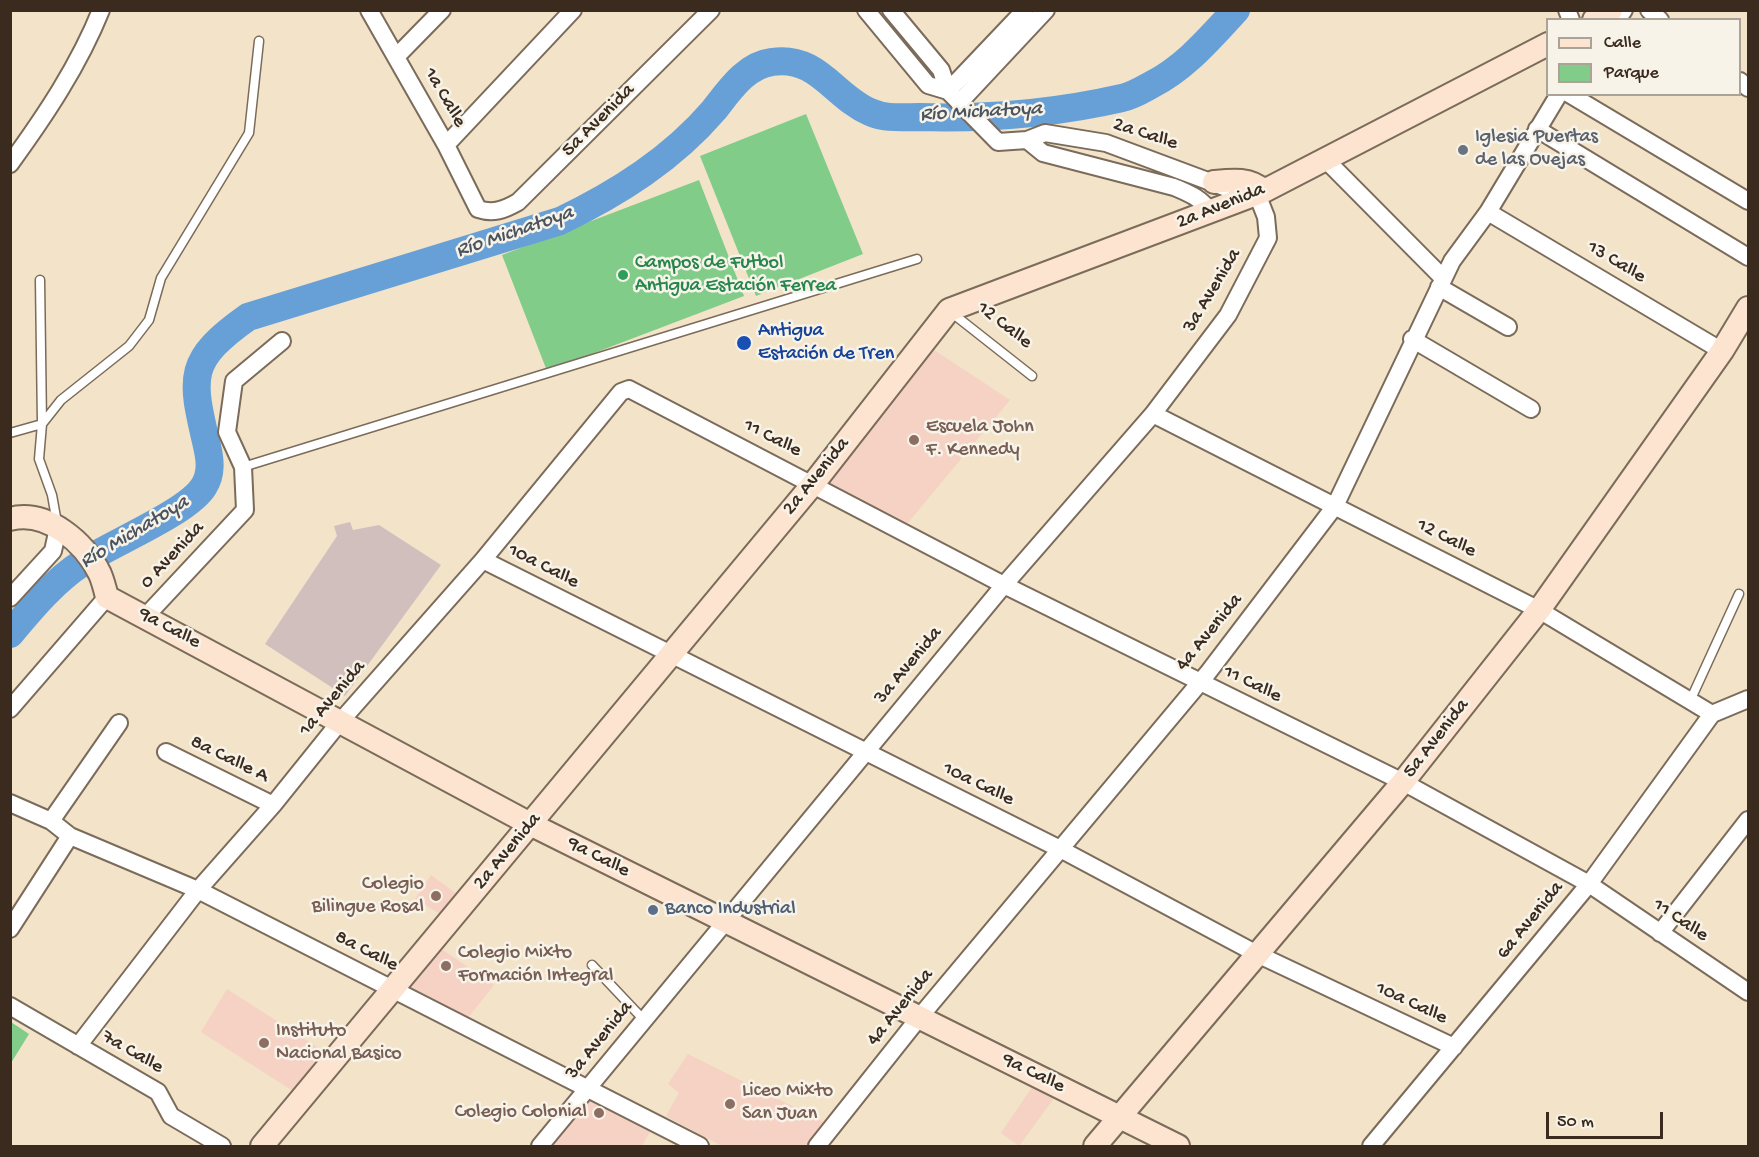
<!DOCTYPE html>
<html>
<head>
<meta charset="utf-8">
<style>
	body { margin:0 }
	#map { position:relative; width:1759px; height:1157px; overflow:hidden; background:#f2e3c9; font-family:"Gochi Hand",sans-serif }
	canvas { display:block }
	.frame { position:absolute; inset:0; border:12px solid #3b2a1e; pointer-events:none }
	.legend { position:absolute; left:1546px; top:18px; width:195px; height:78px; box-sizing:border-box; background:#f7f3e8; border:2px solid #aca397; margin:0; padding:8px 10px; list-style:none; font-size:18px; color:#3b2a1e }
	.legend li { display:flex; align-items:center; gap:12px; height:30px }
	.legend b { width:30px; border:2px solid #aca397 }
	.scale { position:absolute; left:1546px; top:1112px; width:117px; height:27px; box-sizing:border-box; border:3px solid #3b2a1e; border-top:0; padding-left:8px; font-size:18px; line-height:21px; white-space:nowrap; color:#3b2a1e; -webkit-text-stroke:4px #f7f3e8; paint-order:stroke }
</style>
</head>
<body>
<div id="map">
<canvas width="1759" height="1157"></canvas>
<div class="frame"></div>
<ul class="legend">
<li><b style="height:8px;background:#fde4d1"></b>Calle</li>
<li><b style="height:16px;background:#81cc89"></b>Parque</li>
</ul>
<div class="scale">50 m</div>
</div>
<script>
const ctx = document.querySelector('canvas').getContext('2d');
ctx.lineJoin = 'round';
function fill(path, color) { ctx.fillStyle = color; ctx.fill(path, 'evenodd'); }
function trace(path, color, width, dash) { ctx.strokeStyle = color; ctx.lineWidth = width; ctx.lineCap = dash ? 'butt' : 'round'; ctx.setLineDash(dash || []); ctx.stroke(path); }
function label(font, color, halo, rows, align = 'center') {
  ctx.font = font + ' "Gochi Hand",sans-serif'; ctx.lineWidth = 5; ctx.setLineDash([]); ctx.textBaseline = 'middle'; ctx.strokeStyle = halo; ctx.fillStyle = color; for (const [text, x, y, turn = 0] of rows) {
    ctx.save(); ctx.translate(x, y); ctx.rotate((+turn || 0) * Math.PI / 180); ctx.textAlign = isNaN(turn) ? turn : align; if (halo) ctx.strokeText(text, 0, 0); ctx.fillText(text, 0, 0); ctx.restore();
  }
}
fill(new Path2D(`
	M 928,346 L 1010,400 L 907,524 L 819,481 Z
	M 431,875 L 457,894 L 442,915 L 415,899 Z
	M 440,948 L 494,985 L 467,1019 L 408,986 Z
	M 227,989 L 328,1054 L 296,1093 L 201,1032 Z
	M 688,1054 L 826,1123 L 807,1146 L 722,1146 L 666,1116 L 679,1093 L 668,1084 Z
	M 1036,1081 L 1057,1094 L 1019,1146 L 1001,1133 Z
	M 590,1095 L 651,1130 L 642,1146 L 553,1146 Z`), '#f5d2c3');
fill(new Path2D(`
	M 350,522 L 353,530 L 379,525 L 441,565 L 345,696 L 265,644 L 337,536 L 334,526 Z`), '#d1bfbd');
fill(new Path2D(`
	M 806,114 L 863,254 L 756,296 L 700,156 Z
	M 699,180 L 744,296 L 547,371 L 502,255 Z
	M 11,1022 L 29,1034 L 11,1063 Z`), '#81cc89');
trace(new Path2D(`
	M 10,634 C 31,609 54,581 82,563 C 112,543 189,512 204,486 C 212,473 210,459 207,446 C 191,377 186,361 248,317 L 560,221 C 618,193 672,159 714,110 C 729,91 746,65 772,62 C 818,55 834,97 870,112 C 885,119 902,117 919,117 C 986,119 1056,113 1122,98 C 1132,96 1142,90 1151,85 C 1185,68 1210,38 1236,10`), '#67a0d6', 28);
const lane = new Path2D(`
	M 952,313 L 1032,376
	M 10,433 L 42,424 L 40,280
	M 243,467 L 917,259
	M 57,523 L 52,495 L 39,459 L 42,424 L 61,400 L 129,346 L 149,320 L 161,278 L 249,133 L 259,41
	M 1690,701 L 1739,594
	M 592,965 L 644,1020`);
const street = new Path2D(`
	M 369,10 L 446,145 L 478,209 C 493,214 504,210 518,202 L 711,10
	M 866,10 L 928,85 L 948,91
	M 891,10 L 941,70 L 948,91 L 998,142 L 1027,140 L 1045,133 L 1106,143 L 1224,187
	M 1567,10 L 1571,20
	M 1649,10 L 1660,20
	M 1617,20 L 1624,10
	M 396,57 L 442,10
	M 1740,81 L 1748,88
	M 948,91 L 1025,10
	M 1569,94 L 1748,201
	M 959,103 L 1046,10
	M 1537,129 L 1748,257
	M 1027,140 L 1043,153 L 1174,187 C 1188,193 1204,199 1210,213
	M 446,145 L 573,10
	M 1326,160 L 1443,278
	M 10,164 C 45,116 79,65 101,10
	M 1488,212 L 1722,351
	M 1439,287 L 1508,327
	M 1412,339 L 1531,409
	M 1153,414 L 1539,610 L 1712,714
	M 483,560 L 1062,850 L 1257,954 L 1454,1047
	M 10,598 L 53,551 L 58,528
	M 146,616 L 245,510 L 243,467 L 227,432 L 234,381 L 282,341
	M 10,709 L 107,597
	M 1712,714 L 1748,699
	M 166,752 L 273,805
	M 10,803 L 51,821 L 70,836 L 198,890 L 700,1146
	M 51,821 L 119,723
	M 10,929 L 70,836
	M 1660,933 L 1748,820
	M 10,1006 L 158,1092 L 171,1116 L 222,1146
	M 78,1046 L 198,890 L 273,805 L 339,723 L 483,560 L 621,392 L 629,389 L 1004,585 L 1403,782 L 1589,884 L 1748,992
	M 540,1146 L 1004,585 L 1153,414 L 1228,315 L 1268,238 L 1266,217 L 1257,194
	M 817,1146 L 918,1019 L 1207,674 L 1335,506 L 1452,261 L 1488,212 L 1559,94
	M 1371,1146 L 1589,884 L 1712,714`);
const secondary = new Path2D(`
	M 1594,20 L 1611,10
	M 1214,182 C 1233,180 1250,178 1264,191
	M 10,519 C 47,509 85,543 100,574 C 103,581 105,589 107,597 L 532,825 L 1178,1146
	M 262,1146 L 813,484 L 949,310 L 1264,191 L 1548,44
	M 1095,1146 L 1403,782 L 1539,610 L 1722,351 L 1748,308`);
trace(lane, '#7b6b5a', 11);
trace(street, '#7b6b5a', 20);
trace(secondary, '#7b6b5a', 26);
trace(lane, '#fff', 8);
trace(street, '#fff', 16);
trace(secondary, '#fde4d1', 22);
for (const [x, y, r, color] of [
	[1463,150,6,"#6b7280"],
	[623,275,6,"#2e9e5b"],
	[744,343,8,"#1a4fb4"],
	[914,440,6,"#8d6e63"],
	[436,896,6,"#8d6e63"],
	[653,910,6,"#5c6f8a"],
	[446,966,6,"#8d6e63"],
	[264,1043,6,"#8d6e63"],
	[730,1104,6,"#8d6e63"],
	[599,1113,6,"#8d6e63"]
]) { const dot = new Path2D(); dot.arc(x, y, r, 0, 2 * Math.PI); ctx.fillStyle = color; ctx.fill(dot); trace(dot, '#f7f3e8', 2); }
label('20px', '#3b2a1e', '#f7f3e8', [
	["1a Calle",444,98,60],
	["5a Avenida",599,121,-45],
	["2a Calle",1145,135,18],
	["2a Avenida",1221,207,-22],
	["13 Calle",1616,263,31],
	["3a Avenida",1213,291,-59],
	["12 Calle",1004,326,38],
	["11 Calle",772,439,27],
	["2a Avenida",817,477,-51],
	["12 Calle",1446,539,27],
	["0 Avenida",173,556,-47],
	["10a Calle",543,567,27],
	["9a Calle",169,629,28],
	["4a Avenida",1210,633,-51],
	["3a Avenida",909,666,-50],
	["11 Calle",1252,685,26],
	["1a Avenida",333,699,-50],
	["5a Avenida",1437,739,-52],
	["8a Calle A",229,760,26],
	["10a Calle",978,785,26],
	["2a Avenida",508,852,-50],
	["9a Calle",598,858,27],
	["6a Avenida",1531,921,-51],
	["11 Calle",1680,921,34],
	["8a Calle",366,952,27],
	["10a Calle",1411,1004,25],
	["4a Avenida",901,1008,-51],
	["3a Avenida",600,1041,-51],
	["7a Calle",132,1053,30],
	["9a Calle",1033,1074,26]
]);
label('20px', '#5b616d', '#f7f3e8', [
	["Iglesia Puertas",1475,138],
	["de las Ovejas",1475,161]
], 'left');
label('20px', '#27864d', '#f7f3e8', [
	["Campos de Futbol",635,264],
	["Antigua Estación Ferrea",635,287]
], 'left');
label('20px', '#164399', '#f7f3e8', [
	["Antigua",758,332],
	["Estación de Tren",758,355]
], 'left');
label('20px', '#785e54', '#f7f3e8', [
	["Escuela John",926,428],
	["F. Kennedy",926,451],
	["Colegio",424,885,"right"],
	["Bilingue Rosal",424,908,"right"],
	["Colegio Mixto",458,954],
	["Formación Integral",458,977],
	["Instituto",276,1032],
	["Nacional Basico",276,1055],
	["Liceo Mixto",742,1092],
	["San Juan",742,1115],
	["Colegio Colonial",587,1113,"right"]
], 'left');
label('20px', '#4e5e75', '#f7f3e8', [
	["Banco Industrial",665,910]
], 'left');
label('italic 21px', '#4a535e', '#f7f3e8', [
	["Río Michatoya",981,113,-3],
	["Río Michatoya",515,233,-19],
	["Río Michatoya",135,533,-31]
]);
</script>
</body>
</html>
